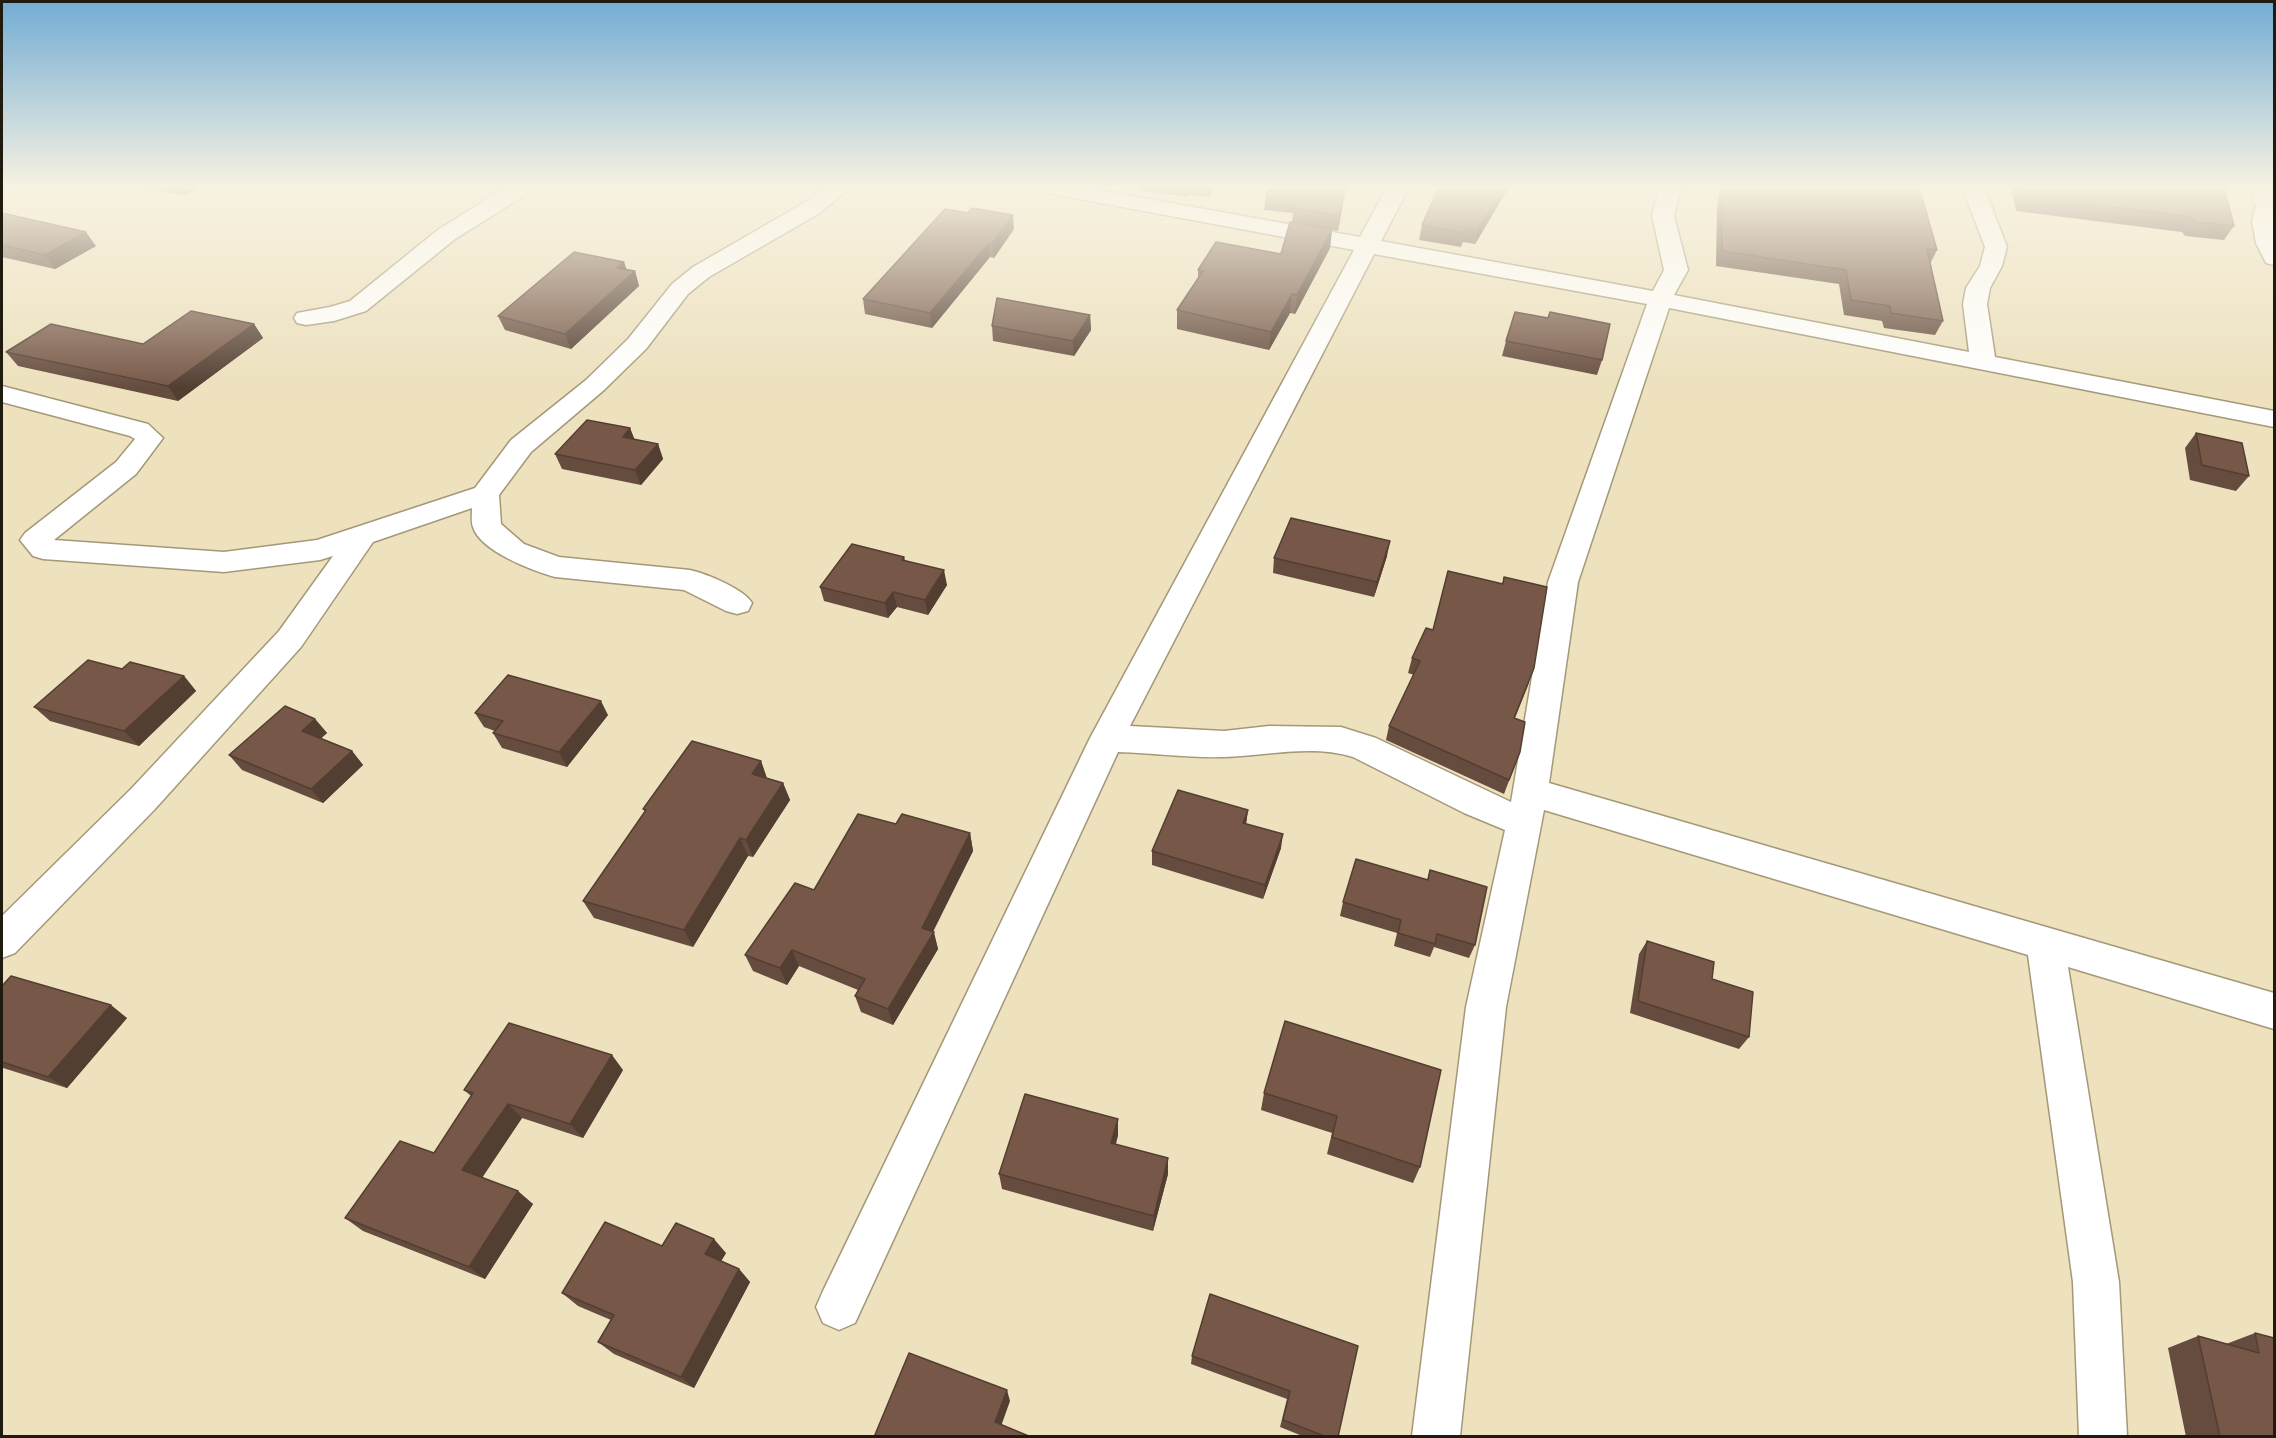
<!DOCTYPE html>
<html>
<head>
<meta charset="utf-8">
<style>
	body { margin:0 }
	#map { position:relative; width:2276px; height:1438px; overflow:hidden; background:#ede1be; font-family:"Source Sans 3",sans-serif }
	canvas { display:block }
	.frame { position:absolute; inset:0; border:3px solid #1f1b0e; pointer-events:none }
</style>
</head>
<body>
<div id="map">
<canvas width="2276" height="1438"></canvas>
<div class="frame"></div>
</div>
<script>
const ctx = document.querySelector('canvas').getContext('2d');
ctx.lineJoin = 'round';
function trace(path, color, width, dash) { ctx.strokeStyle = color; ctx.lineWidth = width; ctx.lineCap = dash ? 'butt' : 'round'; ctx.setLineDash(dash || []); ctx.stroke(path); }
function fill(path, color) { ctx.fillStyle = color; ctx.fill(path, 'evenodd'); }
const minor = new Path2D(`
	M 507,187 L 533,187 L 530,192 L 455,239 L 366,311 L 334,321 L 306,325 L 297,323 L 294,318 L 297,313 L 330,307 L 350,301 L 439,229 Z
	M 827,187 L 852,187 L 818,214 L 709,277 L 688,294 L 646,349 L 604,390 L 531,452 L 499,495 L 501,524 L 524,544 L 559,557 L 690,570 C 707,574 744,589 752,603 L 748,611 L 737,614 L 726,611 L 684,590 L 555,577 C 533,571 480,551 473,527 C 471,522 472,514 472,508 L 373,542 L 301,647 L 155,809 L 15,953 L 2,958 L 2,916 L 131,789 L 279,631 L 333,556 L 320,560 L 224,572 L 43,559 L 33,556 L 20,540 L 25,533 L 116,462 L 135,439 L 130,436 L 2,402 L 2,386 L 148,424 L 163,438 L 136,474 L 54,540 L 224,552 L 317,540 L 475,488 L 511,440 L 586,380 L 628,339 L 672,284 L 693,267 L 802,204 Z
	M 1036,187 L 1082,187 L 1360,237 L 1387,187 L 1409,187 L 1381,241 L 1653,291 L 1664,270 L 1652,216 L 1659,187 L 1681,187 L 1674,216 L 1688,270 L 1674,295 L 1969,352 L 1963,304 L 1966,288 L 1980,266 L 1985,247 L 1962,187 L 1984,187 L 2007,247 L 2002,266 L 1990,288 L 1987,304 L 1995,357 L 2274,411 L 2274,427 L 1669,308 L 1578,582 L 1549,783 L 2274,993 L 2274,1029 L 2068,967 L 2119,1282 L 2127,1436 L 2079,1436 L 2073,1282 L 2028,955 L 1544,810 L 1506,1007 L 1460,1436 L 1412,1436 L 1466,1007 L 1505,830 L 1464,813 L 1353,757 C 1312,744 1266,756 1224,757 C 1189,758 1153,753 1118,752 L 855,1323 L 839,1330 L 823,1323 L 816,1307 L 823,1291 L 1090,738 L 1354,250 L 1047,193 L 1039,192 ZM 1374,254 L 1647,304 L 1548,582 L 1511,802 L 1376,738 L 1341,727 L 1269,726 L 1224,731 L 1130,726 Z
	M 2250,187 L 2272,187 L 2274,196 L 2274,265 L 2266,263 L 2256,243 L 2252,221 L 2256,206 Z`);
trace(minor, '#a49878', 3);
fill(minor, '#fff');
fill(new Path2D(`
	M 143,187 L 200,187 L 184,196 Z
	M 1140,187 L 1214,187 L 1210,197 L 1189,195 L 1188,197 L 1140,191 Z
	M 1346,187 L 1338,231 L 1332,230 L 1330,248 L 1295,314 L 1290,313 L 1269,350 L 1177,329 L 1177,310 L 1198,279 L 1198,270 L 1281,254 L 1292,222 L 1293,213 L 1264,210 L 1266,196 Z
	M 1439,187 L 1509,187 L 1475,244 L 1463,242 L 1461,247 L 1419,240 L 1422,225 Z
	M 1720,187 L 1919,187 L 1937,250 L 1930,264 L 1943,321 L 1935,335 L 1884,328 L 1882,321 L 1844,315 L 1839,284 L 1716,266 L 1717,208 Z
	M 2011,187 L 2224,187 L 2234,226 L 2224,240 L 2185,236 L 2182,232 L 2016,211 Z
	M 2,213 L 96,246 L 55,269 L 2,257 Z
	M 1014,229 L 994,258 L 990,257 L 932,328 L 865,314 L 863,299 Z
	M 626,269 L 635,271 L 639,286 L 571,349 L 505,330 L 498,316 Z
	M 1090,315 L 1091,330 L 1074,356 L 993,341 L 992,326 Z
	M 254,324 L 263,338 L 178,401 L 18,366 L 6,352 L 143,344 Z
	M 1506,341 L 1602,360 L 1597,375 L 1502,356 Z
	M 630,428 L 634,439 L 658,444 L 663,459 L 641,485 L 562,469 L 555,454 Z
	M 2196,433 L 2249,476 L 2236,491 L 2190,480 L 2185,448 Z
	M 1387,556 L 1374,597 L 1273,573 L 1274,558 Z
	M 904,557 L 905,560 L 947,585 L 928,615 L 897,607 L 888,618 L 824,601 L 820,587 Z
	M 1504,577 L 1529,683 L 1515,718 L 1520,752 L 1504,794 L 1386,740 L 1389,726 L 1414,675 L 1408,673 L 1412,658 L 1433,630 L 1502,584 Z
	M 122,669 L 184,676 L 196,691 L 139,746 L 50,721 L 34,707 Z
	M 475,713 L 608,715 L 567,767 L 502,748 L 493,733 L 495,731 L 484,727 Z
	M 315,719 L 327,733 L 321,738 L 352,751 L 363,765 L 323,803 L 242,770 L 229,755 Z
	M 761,761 L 767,778 L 783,783 L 790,800 L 753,857 L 748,856 L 693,947 L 594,918 L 583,901 L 645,812 L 643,809 Z
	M 1248,810 L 1246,824 L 1281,848 L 1263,899 L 1152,865 L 1152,851 Z
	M 896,824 L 970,833 L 973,851 L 933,932 L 938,949 L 893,1025 L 861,1012 L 855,996 L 858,990 L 799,966 L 787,985 L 753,971 L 745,955 L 814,890 Z
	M 1430,870 L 1475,945 L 1469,958 L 1434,947 L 1430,957 L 1394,946 L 1397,933 L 1340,916 L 1343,902 L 1427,880 Z
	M 1647,941 L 1712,979 L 1749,1037 L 1739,1049 L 1630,1013 L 1639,954 Z
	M 2,986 L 127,1018 L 67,1088 L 3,1068 L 2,1070 Z
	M 1285,1021 L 1420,1167 L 1413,1183 L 1327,1154 L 1332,1133 L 1261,1110 L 1264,1093 Z
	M 623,1070 L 583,1138 L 522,1118 L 482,1177 L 533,1204 L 485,1279 L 363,1231 L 345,1218 L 434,1153 L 471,1096 L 464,1090 Z
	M 1118,1119 L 1118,1135 L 1116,1144 L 1168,1174 L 1153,1231 L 1002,1189 L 999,1174 Z
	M 662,1246 L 726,1253 L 721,1261 L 739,1269 L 750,1282 L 694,1388 L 614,1354 L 598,1342 L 611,1320 L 578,1306 L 562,1293 Z
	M 1210,1294 L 1338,1437 L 1305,1437 L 1280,1427 L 1287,1399 L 1191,1364 L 1192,1356 Z
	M 2255,1333 L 2274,1437 L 2186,1437 L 2168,1348 L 2198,1336 L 2226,1344 Z`), '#664c3e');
fill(new Path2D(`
	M 179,187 L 200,187 L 184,196 Z
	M 1211,187 L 1214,187 L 1210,197 Z
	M 1345,187 L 1346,187 L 1338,231 L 1339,216 Z
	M 1504,187 L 1509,187 L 1475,244 L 1478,230 Z
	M 1013,215 L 1014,229 L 994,258 L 992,244 Z
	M 1332,229 L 1330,248 L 1295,314 L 1297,295 Z
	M 86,232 L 96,246 L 55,269 L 45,255 Z
	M 989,243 L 990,257 L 932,328 L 930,313 Z
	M 624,262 L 629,276 L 617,268 Z
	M 635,271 L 639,286 L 571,349 L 565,334 Z
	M 1292,294 L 1290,313 L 1269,350 L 1271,332 Z
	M 1090,315 L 1091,330 L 1074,356 L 1073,341 Z
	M 254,324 L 263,338 L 178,401 L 168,386 Z
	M 630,428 L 636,443 L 623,437 Z
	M 658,444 L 663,459 L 641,485 L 635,470 Z
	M 1390,541 L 1387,556 L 1374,597 L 1377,582 Z
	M 944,570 L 947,585 L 928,615 L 925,600 Z
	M 893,592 L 897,607 L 888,618 L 885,603 Z
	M 184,676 L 196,691 L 139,746 L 124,731 Z
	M 601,701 L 608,715 L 567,767 L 559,752 Z
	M 315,719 L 327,733 L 314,745 L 302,731 Z
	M 352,751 L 363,765 L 323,803 L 311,789 Z
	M 761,761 L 767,779 L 752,774 Z
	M 783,783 L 790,800 L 753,857 L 746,840 Z
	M 1248,810 L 1246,824 L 1243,823 Z
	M 970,833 L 973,851 L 928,941 L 934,932 L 938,949 L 893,1025 L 888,1009 L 922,928 Z
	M 1283,834 L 1281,848 L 1263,899 L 1265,885 Z
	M 740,838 L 748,856 L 693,947 L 684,930 Z
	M 792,950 L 799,966 L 787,985 L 780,968 Z
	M 111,1005 L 127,1018 L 67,1088 L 48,1077 Z
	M 612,1055 L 623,1070 L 583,1138 L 570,1124 Z
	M 508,1104 L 522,1118 L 478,1184 L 462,1170 Z
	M 1118,1119 L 1118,1135 L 1111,1159 L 1111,1143 Z
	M 1168,1158 L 1168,1174 L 1153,1231 L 1154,1216 Z
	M 518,1191 L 533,1204 L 485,1279 L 469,1267 Z
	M 714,1239 L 726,1253 L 717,1268 L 705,1254 Z
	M 739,1269 L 750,1282 L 694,1388 L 681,1377 Z
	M 1007,1390 L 1010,1401 L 999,1432 L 995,1422 Z`), '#533e32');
const building = new Path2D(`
	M 1268,187 L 1345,187 L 1339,216 L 1294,208 L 1296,199 L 1266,196 Z
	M 1439,187 L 1504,187 L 1478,230 L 1466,228 L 1464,233 L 1422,225 Z
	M 1723,187 L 1919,187 L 1937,250 L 1927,249 L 1943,321 L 1891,313 L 1890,306 L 1851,300 L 1846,270 L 1722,251 L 1722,194 Z
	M 2022,187 L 2224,187 L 2234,226 L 2194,222 L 2192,217 L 2024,196 Z
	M 972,208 L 1013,215 L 992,244 L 989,243 L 930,313 L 863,299 L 945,209 L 968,213 Z
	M 2,213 L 86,232 L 45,255 L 2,245 Z
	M 1290,222 L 1332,229 L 1297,295 L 1292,294 L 1271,332 L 1177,310 L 1203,271 L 1198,270 L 1216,242 L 1281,254 Z
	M 574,252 L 624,262 L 617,268 L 635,271 L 565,334 L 498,316 Z
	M 997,298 L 1090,315 L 1073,341 L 992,326 Z
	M 191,311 L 254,324 L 168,386 L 6,352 L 51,324 L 143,344 Z
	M 1515,312 L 1548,318 L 1550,312 L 1610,324 L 1602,360 L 1506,341 Z
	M 587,420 L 630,428 L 623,437 L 658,444 L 635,470 L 555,454 Z
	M 2196,433 L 2242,443 L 2249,476 L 2202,465 Z
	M 1291,518 L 1390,541 L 1377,582 L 1274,558 Z
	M 852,544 L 904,557 L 902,560 L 944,570 L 925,600 L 893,592 L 885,603 L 820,587 Z
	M 1448,571 L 1503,584 L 1504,577 L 1547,587 L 1534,668 L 1514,718 L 1525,722 L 1520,752 L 1509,780 L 1389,726 L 1420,661 L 1412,658 L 1426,628 L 1433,630 Z
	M 88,660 L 122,669 L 130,662 L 184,676 L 124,731 L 34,707 Z
	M 508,675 L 601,701 L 559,752 L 493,733 L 503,721 L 475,713 Z
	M 285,706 L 315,719 L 302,731 L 352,751 L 311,789 L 229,755 Z
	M 692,741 L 761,761 L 752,774 L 783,783 L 746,840 L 740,838 L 684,930 L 583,901 L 646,810 L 643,809 Z
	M 1178,790 L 1248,810 L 1243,823 L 1283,834 L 1265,885 L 1152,851 Z
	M 858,814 L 896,824 L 902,814 L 970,833 L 922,928 L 934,932 L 888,1009 L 855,996 L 865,979 L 792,950 L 780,968 L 745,955 L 795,883 L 814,890 Z
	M 1356,859 L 1428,880 L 1430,870 L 1487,887 L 1475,945 L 1437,934 L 1435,944 L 1398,933 L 1401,920 L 1343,902 Z
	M 1647,941 L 1714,962 L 1712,979 L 1753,992 L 1749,1037 L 1638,1001 Z
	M 11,976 L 111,1005 L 48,1077 L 2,1062 L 2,986 Z
	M 1285,1021 L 1441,1070 L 1420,1167 L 1332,1137 L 1337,1116 L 1264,1093 Z
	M 509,1023 L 612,1055 L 570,1124 L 508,1104 L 462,1170 L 518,1191 L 469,1267 L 345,1218 L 400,1141 L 434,1153 L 473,1093 L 464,1090 Z
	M 1025,1094 L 1118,1119 L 1111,1143 L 1168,1158 L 1154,1216 L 999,1174 Z
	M 605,1222 L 662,1246 L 676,1223 L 714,1239 L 705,1254 L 739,1269 L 681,1377 L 598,1342 L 614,1315 L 562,1293 Z
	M 1210,1294 L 1358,1346 L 1338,1437 L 1327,1437 L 1283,1420 L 1290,1391 L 1192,1356 Z
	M 2255,1333 L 2274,1338 L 2274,1437 L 2220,1437 L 2198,1336 L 2259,1353 Z
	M 909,1353 L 1007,1390 L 995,1422 L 1031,1437 L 874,1437 Z`);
fill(building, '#775848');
trace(building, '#533e32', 1.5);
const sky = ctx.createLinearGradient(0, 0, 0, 388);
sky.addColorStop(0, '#72acd4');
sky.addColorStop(0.48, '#f7f2e2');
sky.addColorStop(1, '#f7f2e200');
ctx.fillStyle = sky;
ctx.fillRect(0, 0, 2276, 388);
</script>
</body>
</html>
